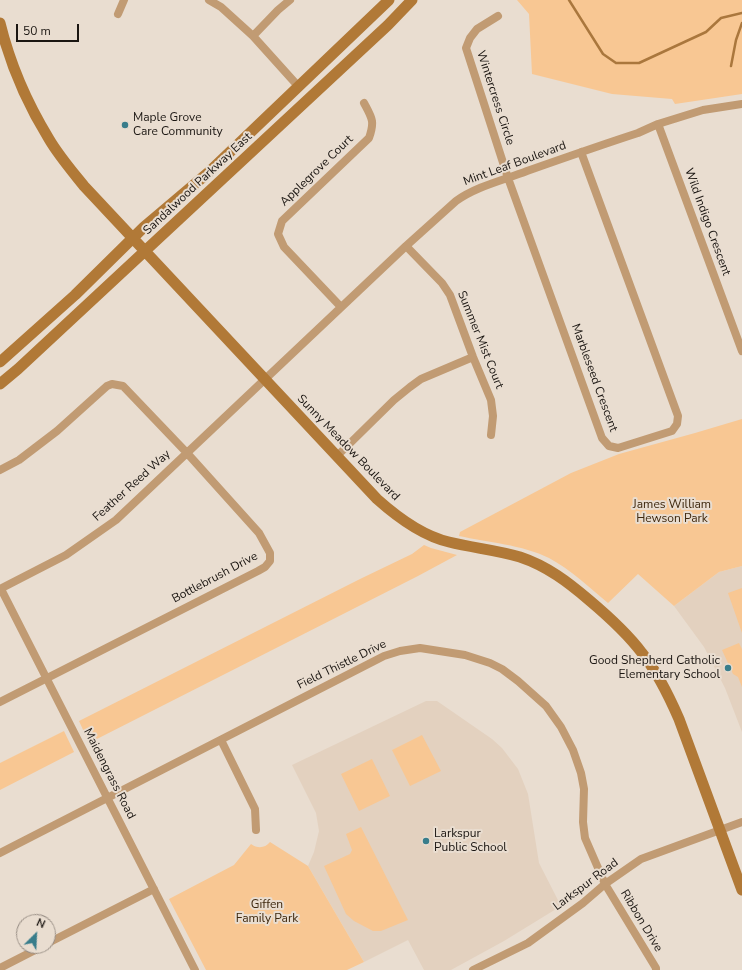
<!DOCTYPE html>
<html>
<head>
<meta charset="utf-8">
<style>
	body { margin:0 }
	#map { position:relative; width:742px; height:970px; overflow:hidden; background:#e9ddd0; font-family:"Nunito Sans",sans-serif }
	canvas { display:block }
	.north { position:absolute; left:16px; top:914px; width:40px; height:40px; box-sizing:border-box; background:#e9ddd0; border:1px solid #978d84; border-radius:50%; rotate:24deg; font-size:11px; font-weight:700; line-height:16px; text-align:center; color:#1b1612 }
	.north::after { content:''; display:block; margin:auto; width:14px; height:18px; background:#387d8b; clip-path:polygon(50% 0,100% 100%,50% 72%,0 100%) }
	.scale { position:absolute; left:16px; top:24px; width:63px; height:18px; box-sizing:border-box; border:2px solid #1b1612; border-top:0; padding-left:5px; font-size:12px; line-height:14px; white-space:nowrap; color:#1b1612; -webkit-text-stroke:3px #e9ddd0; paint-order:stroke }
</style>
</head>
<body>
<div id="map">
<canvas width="742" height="970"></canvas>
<div class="north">N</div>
<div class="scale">50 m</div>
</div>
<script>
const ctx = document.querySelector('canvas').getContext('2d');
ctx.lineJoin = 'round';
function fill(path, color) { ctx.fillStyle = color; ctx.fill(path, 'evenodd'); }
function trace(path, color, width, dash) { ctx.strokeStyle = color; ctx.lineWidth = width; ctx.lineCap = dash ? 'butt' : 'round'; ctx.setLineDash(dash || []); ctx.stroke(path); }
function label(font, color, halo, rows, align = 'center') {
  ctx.font = font + ' "Nunito Sans",sans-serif'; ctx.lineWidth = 4; ctx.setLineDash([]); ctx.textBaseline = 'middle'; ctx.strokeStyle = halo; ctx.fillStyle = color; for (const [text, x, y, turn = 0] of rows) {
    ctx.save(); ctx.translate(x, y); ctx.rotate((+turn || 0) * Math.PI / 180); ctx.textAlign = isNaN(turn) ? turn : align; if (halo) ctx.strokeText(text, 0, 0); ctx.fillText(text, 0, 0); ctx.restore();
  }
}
fill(new Path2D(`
	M 742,566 L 742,732 L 725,688 L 704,647 L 674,606 L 719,572 Z
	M 426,701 L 437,701 L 492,739 L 502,748 L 518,769 L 528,794 L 539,863 L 561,906 L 504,941 L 451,970 L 424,970 L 408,940 L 364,962 L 308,866 L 314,852 L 319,831 L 316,813 L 292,765 Z`), '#e3d1bf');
fill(new Path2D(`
	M 517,0 L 742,0 L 742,94 L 675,104 L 672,99 L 612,94 L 532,74 L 529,14 Z
	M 742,419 L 742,566 L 719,572 L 674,606 L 638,574 L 608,603 C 589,587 571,570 549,558 C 523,545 487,542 459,536 L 460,532 L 571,473 L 619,454 L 695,433 Z
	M 424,545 L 431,548 L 457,555 L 418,576 L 89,743 L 79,721 L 360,579 L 412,554 Z
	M 742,588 L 742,633 L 728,593 Z
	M 739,643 L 742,649 L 742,687 L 738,677 L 733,674 L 722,650 Z
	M 64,731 L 74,752 L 0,790 L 0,763 Z
	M 422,735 L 441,771 L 410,786 L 392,750 Z
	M 372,759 L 390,796 L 359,811 L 341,774 Z
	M 361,827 L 408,920 L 381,931 L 373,931 L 354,921 L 346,914 L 324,866 L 350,854 L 352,850 L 346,834 Z
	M 270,842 L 308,866 L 364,962 L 347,970 L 206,970 L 169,899 L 234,865 L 251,844 C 258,849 265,848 270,842 Z`), '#f8c793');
trace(new Path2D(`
	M 569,0 L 603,54 L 616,63 L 639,63 L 706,32 L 721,18 L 742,13
	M 731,66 L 736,40 L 742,23`), '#aa773d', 2.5);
trace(new Path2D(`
	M 209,0 L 221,7 L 253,36 L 298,86
	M 118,14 L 124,0
	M 498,16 L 477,29 L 470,38 L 466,48 L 508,178 L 602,438 L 609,446 L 618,448 L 672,431 L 677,424 L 678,416 L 581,152
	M 253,36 L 278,10 L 290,0
	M 658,124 L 742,351
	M 406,246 L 442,283 L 450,295 L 473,357 L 491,400 L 493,416 L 491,435
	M 341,307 L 284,247 L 278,234 L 282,221 L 369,138 C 375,121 372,118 364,103
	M 337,456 L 394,400 L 410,387 L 421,379 L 473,357
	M 0,470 L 19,460 L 57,431 L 107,386 L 112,384 L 123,386 L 187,453 L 259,533 L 270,553 L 270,561 L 265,567 L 258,571 L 0,702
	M 0,589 L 66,555 L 116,520 L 406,246 L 456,201 C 477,186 504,180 527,171 C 564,158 601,145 638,133 L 658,124 L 703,110 L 742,104
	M 1,589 L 195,970
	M 221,740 L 255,809 L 256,830
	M 0,853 L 384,656 L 400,651 L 420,648 L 465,655 L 490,663 L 502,669 L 518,681 L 546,706 L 561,727 L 573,750 L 581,773 L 584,789 L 583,822 L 585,838 L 605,884 L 656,968 L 656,970
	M 48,943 L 154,889
	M 0,968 L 43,946
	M 473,970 L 528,943 L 583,903 L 605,884 L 641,859 L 742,822`), '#c19b73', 8);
trace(new Path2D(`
	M 0,23 C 10,64 27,103 49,139 C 59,156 72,171 84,186 L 377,499 C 396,516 423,536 449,542 C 473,548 497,550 520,557 C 547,566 568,582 589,600 C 608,616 627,633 642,653 C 658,673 669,696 679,719 L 742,890
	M 0,362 L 75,295 L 144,227 L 209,172 L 389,0
	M 0,384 L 18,369 L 388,25 L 412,0`), '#b17937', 11);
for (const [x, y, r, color] of [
	[125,125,4,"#387d8b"],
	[728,668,4,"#387d8b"],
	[426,841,4,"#387d8b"]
]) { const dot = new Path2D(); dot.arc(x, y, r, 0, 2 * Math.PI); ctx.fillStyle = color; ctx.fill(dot); trace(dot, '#e9ddd0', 1.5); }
label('12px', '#1b1612', '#e9ddd0', [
	["Wintercress Circle",495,98,72],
	["Mint Leaf Boulevard",515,164,-20],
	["Applegrove Court",317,171,-44],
	["Sandalwood Parkway East",198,184,-43],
	["Wild Indigo Crescent",707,222,70],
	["Summer Mist Court",480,340,68],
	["Marbleseed Crescent",594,378,70],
	["Sunny Meadow Boulevard",348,448,46],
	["Feather Reed Way",132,486,-42],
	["Bottlebrush Drive",215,578,-28],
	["Field Thistle Drive",342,665,-26],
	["Maidengrass Road",109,774,63],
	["Larkspur Road",586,885,-37],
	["Ribbon Drive",641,921,59]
]);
label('12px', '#1b1612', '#e9ddd0', [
	["Maple Grove",133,118],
	["Care Community",133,132],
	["Good Shepherd Catholic",720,661,"right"],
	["Elementary School",720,675,"right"],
	["Larkspur",434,834],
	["Public School",434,848]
], 'left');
label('12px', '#3e280e', '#e9ddd0', [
	["James William",672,505],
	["Hewson Park",672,519],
	["Giffen",267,905],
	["Family Park",267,919]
]);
</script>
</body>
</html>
